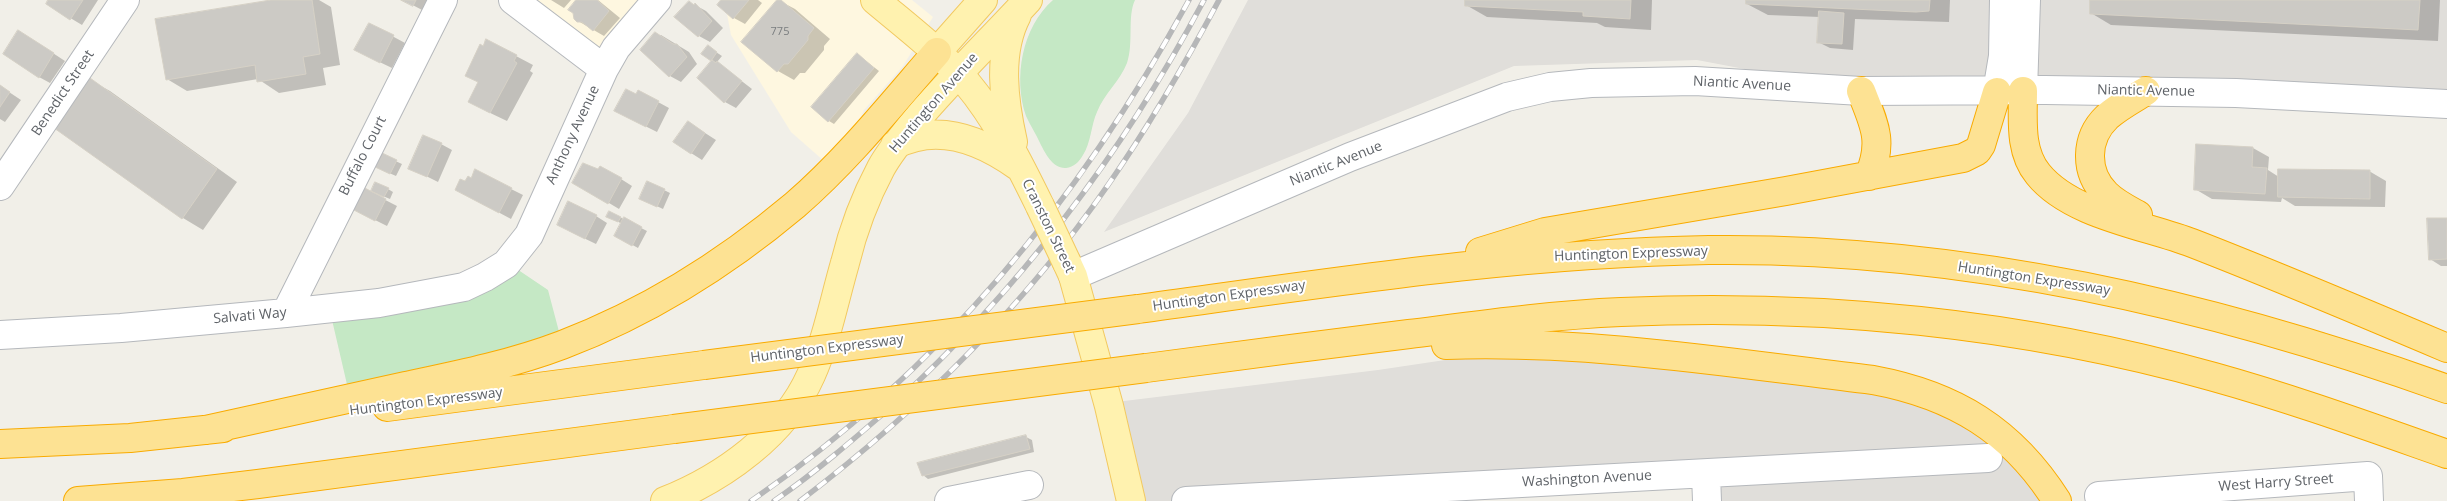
<!DOCTYPE html>
<html>
<head>
<meta charset="utf-8">
<style>
	body { margin:0 }
	canvas { display:block; background:#f1efe8 }
</style>
</head>
<body>
<canvas width="2447" height="501"></canvas>
<script>
const ctx = document.querySelector('canvas').getContext('2d');
ctx.lineJoin = 'round';
function fill(path, color) { ctx.fillStyle = color; ctx.fill(path, 'evenodd'); }
function trace(path, color, width, dash) { ctx.strokeStyle = color; ctx.lineWidth = width; ctx.lineCap = dash ? 'butt' : 'round'; ctx.setLineDash(dash || []); ctx.stroke(path); }
function label(font, color, halo, rows, align = 'center') {
  ctx.font = font + ' "Open Sans",sans-serif'; ctx.lineWidth = 4; ctx.setLineDash([]); ctx.textBaseline = 'middle'; ctx.strokeStyle = halo; ctx.fillStyle = color; for (const [text, x, y, turn = 0] of rows) {
    ctx.save(); ctx.translate(x, y); ctx.rotate((+turn || 0) * Math.PI / 180); ctx.textAlign = isNaN(turn) ? turn : align; if (halo) ctx.strokeText(text, 0, 0); ctx.fillText(text, 0, 0); ctx.restore();
  }
}
fill(new Path2D(`
	M 529,0 L 664,0 L 611,69 Z
	M 735,0 L 912,0 L 933,17 L 903,66 L 864,110 L 838,169 L 824,161 L 791,132 L 731,35 L 727,14 Z`), '#fef7e0');
fill(new Path2D(`
	M 1248,0 L 2447,0 L 2447,102 L 1861,91 L 1697,60 L 1514,66 L 1104,232 L 1188,113 Z
	M 1559,343 L 1957,400 L 2065,501 L 1716,501 L 1714,473 L 1194,501 L 1139,501 L 1116,402 L 1378,370 Z`), '#e0deda');
fill(new Path2D(`
	M 1053,0 L 1135,0 C 1127,17 1134,43 1127,63 C 1120,81 1104,94 1097,112 C 1091,125 1091,143 1083,155 C 1079,162 1074,167 1066,168 C 1053,169 1045,153 1040,143 C 1036,134 1030,125 1026,116 C 1013,78 1022,27 1053,0 Z
	M 505,261 L 548,290 L 562,343 L 352,406 L 329,307 L 375,303 Z`), '#c5e8c5');
fill(new Path2D(`
	M 50,0 L 98,0 L 82,25 L 47,4 Z
	M 279,0 L 319,0 L 331,7 L 340,65 L 323,68 L 326,85 L 279,93 L 258,79 L 187,91 L 167,79 Z
	M 403,0 L 430,0 L 424,11 Z
	M 551,0 L 571,0 L 564,8 Z
	M 578,0 L 598,0 L 620,18 L 604,36 L 578,21 Z
	M 723,0 L 758,0 L 762,3 L 745,24 L 734,18 Z
	M 778,0 L 795,9 L 830,39 L 824,46 L 824,50 L 805,73 L 800,73 L 794,80 L 778,71 Z
	M 1467,0 L 1652,0 L 1651,30 L 1605,27 L 1597,23 L 1487,17 L 1466,5 Z
	M 1747,0 L 1950,0 L 1949,22 L 1855,19 L 1853,50 L 1830,48 L 1818,42 L 1820,17 L 1768,15 L 1747,4 Z
	M 2092,0 L 2440,0 L 2438,41 L 2111,25 L 2091,13 Z
	M 695,5 L 706,11 L 723,28 L 710,42 L 699,36 Z
	M 370,24 L 405,43 L 392,68 L 367,56 Z
	M 661,35 L 689,52 L 697,64 L 681,82 L 670,76 L 641,49 Z
	M 30,38 L 65,61 L 50,83 L 39,77 Z
	M 713,50 L 722,56 L 717,62 L 752,89 L 736,108 L 725,102 L 699,78 L 713,61 L 703,53 Z
	M 857,54 L 879,71 L 834,124 L 829,121 Z
	M 516,56 L 533,65 L 530,71 L 533,73 L 507,121 L 486,111 Z
	M 90,80 L 110,91 L 237,182 L 203,230 L 183,218 Z
	M 0,86 L 21,100 L 5,122 L 0,119 Z
	M 658,102 L 669,108 L 657,132 L 627,117 Z
	M 688,122 L 716,140 L 702,160 L 691,153 Z
	M 441,144 L 452,150 L 438,182 L 410,168 Z
	M 2253,148 L 2269,157 L 2268,170 L 2279,177 L 2369,171 L 2386,181 L 2385,207 L 2295,206 L 2282,198 L 2281,202 L 2212,199 L 2195,189 Z
	M 380,154 L 402,164 L 396,176 L 380,169 Z
	M 475,171 L 523,195 L 511,219 L 468,196 Z
	M 621,179 L 632,186 L 619,209 L 574,182 Z
	M 360,187 L 397,206 L 387,226 L 363,214 Z
	M 388,189 L 393,192 L 390,199 L 378,194 Z
	M 664,190 L 670,193 L 663,209 L 646,201 Z
	M 610,212 L 647,231 L 638,248 L 616,236 L 622,224 L 608,216 Z
	M 596,216 L 607,223 L 596,244 L 569,231 Z
	M 2447,219 L 2447,266 L 2441,266 L 2430,259 Z
	M 1026,437 L 1032,440 L 1034,452 L 928,479 L 923,475 Z`), '#0003');
const building = new Path2D(`
	M 48,0 L 83,0 L 70,20 L 46,4 Z
	M 271,0 L 312,0 L 320,54 L 303,57 L 306,74 L 257,82 L 255,65 L 166,80 L 155,19 Z
	M 401,0 L 416,0 L 413,6 Z
	M 576,0 L 597,0 L 609,11 L 593,31 L 582,22 L 577,22 L 574,19 L 573,13 L 568,10 Z
	M 721,0 L 749,0 L 733,19 L 717,5 Z
	M 777,0 L 781,0 L 814,28 L 808,36 L 808,40 L 788,64 L 784,64 L 777,72 L 741,42 Z
	M 1465,0 L 1631,0 L 1630,19 L 1583,16 L 1583,12 L 1465,6 Z
	M 1746,0 L 1930,0 L 1929,11 L 1916,12 L 1746,4 Z
	M 2090,0 L 2420,0 L 2418,30 L 2090,14 Z
	M 689,1 L 694,5 L 695,3 L 712,21 L 698,37 L 674,17 Z
	M 1819,11 L 1844,13 L 1842,44 L 1817,43 Z
	M 369,23 L 394,35 L 380,63 L 354,50 Z
	M 18,30 L 54,53 L 39,78 L 3,54 Z
	M 655,32 L 673,44 L 677,44 L 687,57 L 669,77 L 640,50 Z
	M 486,39 L 517,55 L 514,61 L 517,63 L 490,113 L 468,102 L 478,82 L 465,76 L 480,44 L 483,46 Z
	M 708,45 L 717,52 L 711,61 L 701,54 Z
	M 857,53 L 874,68 L 828,122 L 811,107 Z
	M 712,60 L 716,63 L 717,61 L 742,81 L 724,103 L 697,78 Z
	M 90,78 L 217,169 L 182,219 L 54,128 Z
	M 0,85 L 10,92 L 0,107 Z
	M 626,89 L 636,94 L 638,90 L 659,101 L 646,127 L 614,111 Z
	M 688,121 L 705,133 L 691,154 L 673,142 Z
	M 423,135 L 442,143 L 427,177 L 408,169 Z
	M 2196,144 L 2253,147 L 2252,167 L 2267,168 L 2265,194 L 2194,190 Z
	M 380,152 L 397,160 L 390,174 L 373,166 Z
	M 583,163 L 598,169 L 600,166 L 622,178 L 608,204 L 572,183 Z
	M 475,169 L 512,188 L 499,213 L 455,190 L 460,179 L 465,181 L 468,176 L 471,178 Z
	M 2278,169 L 2370,170 L 2370,199 L 2278,197 Z
	M 647,181 L 665,189 L 657,207 L 639,199 Z
	M 375,182 L 389,188 L 384,197 L 371,191 Z
	M 359,185 L 386,199 L 375,221 L 350,208 Z
	M 568,201 L 597,215 L 585,239 L 557,225 Z
	M 609,211 L 621,217 L 618,222 L 606,217 Z
	M 624,217 L 642,227 L 632,246 L 614,236 Z
	M 2427,218 L 2447,218 L 2447,259 L 2429,260 Z
	M 1026,435 L 1030,449 L 922,476 L 917,463 Z`);
fill(building, '#cccac5');
trace(building, '#d6d1c6', 1);
const minor = new Path2D(`
	M 513,0 L 604,69
	M 2023,91 L 2026,0
	M 1997,92 L 2003,56 L 2004,0
	M 0,186 L 125,0
	M 1073,276 L 1350,157 L 1507,97 L 1550,87 L 1591,83 L 1695,81 L 1861,91 L 2045,90 L 2236,93 L 2447,104
	M 286,313 L 443,0
	M 0,335 L 121,328 L 286,313 L 379,303 L 464,287 L 485,277 L 506,264 L 529,235 L 604,69 L 616,48 L 657,0
	M 1706,474 L 1707,501
	M 2099,496 L 2368,476 L 2369,501
	M 949,501 L 1029,485
	M 1186,501 L 1988,458`);
const major = new Path2D(`
	M 875,0 C 906,26 939,51 966,82 C 997,119 1019,163 1040,206
	M 937,52 L 983,0
	M 1013,142 C 1004,102 997,53 1017,15
	M 895,145 C 938,122 983,141 1019,167
	M 1067,263 L 1073,276 L 1109,406 L 1131,501
	M 665,501 C 723,478 785,434 811,375 C 827,339 834,301 845,263 C 853,230 865,198 881,168 C 891,150 904,135 917,119 C 952,78 991,40 1028,0`);
const highway = new Path2D(`
	M 1861,91 C 1874,124 1884,141 1869,176
	M 2023,91 C 2023,119 2019,151 2038,174 C 2071,215 2145,225 2192,243 C 2277,276 2362,312 2447,348
	M 2138,215 C 2127,209 2115,203 2106,194 C 2084,172 2085,138 2107,117 C 2118,107 2133,99 2146,91
	M 1480,252 L 1545,232 L 1786,191 L 1963,158 L 1977,151 L 1981,145 L 1997,92
	M 1138,309 C 1328,283 1517,253 1709,250 C 1962,247 2210,304 2447,389
	M 1446,345 C 1589,340 1731,363 1873,380 C 1954,395 2012,430 2057,501
	M 1146,368 C 1234,356 1321,345 1409,334 C 1480,325 1550,315 1621,312 C 1819,303 2022,323 2214,377 C 2293,399 2370,427 2447,454
	M 387,407 L 704,365
	M 206,430 C 273,415 339,401 406,386 C 458,375 512,364 562,345 C 646,313 726,263 795,205 C 847,160 891,105 937,52
	M 0,444 L 130,438 L 223,428
	M 78,501 L 183,493 L 258,484 L 674,429`);
trace(minor, '#b5b8bc', 30);
trace(major, '#f2c960', 30);
trace(highway, '#f9ab00', 30);
trace(minor, '#fff', 28);
trace(major, '#fff2af', 28);
trace(highway, '#fde293', 28);
const rail = new Path2D(`
	M 751,501 C 940,371 1080,200 1189,0
	M 774,501 C 816,472 854,439 892,406 C 1020,289 1123,153 1204,0
	M 800,501 C 917,412 1024,307 1108,185 C 1149,126 1185,64 1219,0`);
trace(rail, '#b6b7b8', 5.5);
trace(rail, '#fff', 4, [11]);
const majorBridge = new Path2D(`
	M 1040,206 L 1067,263`);
const highwayBridge = new Path2D(`
	M 704,365 L 1138,309
	M 674,429 L 1146,368`);
trace(majorBridge, '#f2c960', 30, []);
trace(highwayBridge, '#f9ab00', 30, []);
trace(majorBridge, '#fff2af', 28);
trace(highwayBridge, '#fde293', 28);
label('11px', '#7a7d7f', null, [
	["775",780,32]
]);
label('14px', '#5f6368', '#fff', [
	["Niantic Avenue",1742,84,3],
	["Niantic Avenue",2146,91,1],
	["Benedict Street",63,93,-56],
	["Huntington Avenue",934,103,-49],
	["Anthony Avenue",573,135,-65],
	["Buffalo Court",363,156,-63],
	["Niantic Avenue",1336,164,-22],
	["Cranston Street",1048,226,64],
	["Huntington Expressway",1631,254,-2],
	["Huntington Expressway",2034,279,9],
	["Huntington Expressway",1229,296,-8],
	["Salvati Way",250,316,-5],
	["Huntington Expressway",827,349,-7],
	["Huntington Expressway",426,402,-7],
	["Washington Avenue",1587,479,-3],
	["West Harry Street",2276,483,-4]
]);
</script>
</body>
</html>
